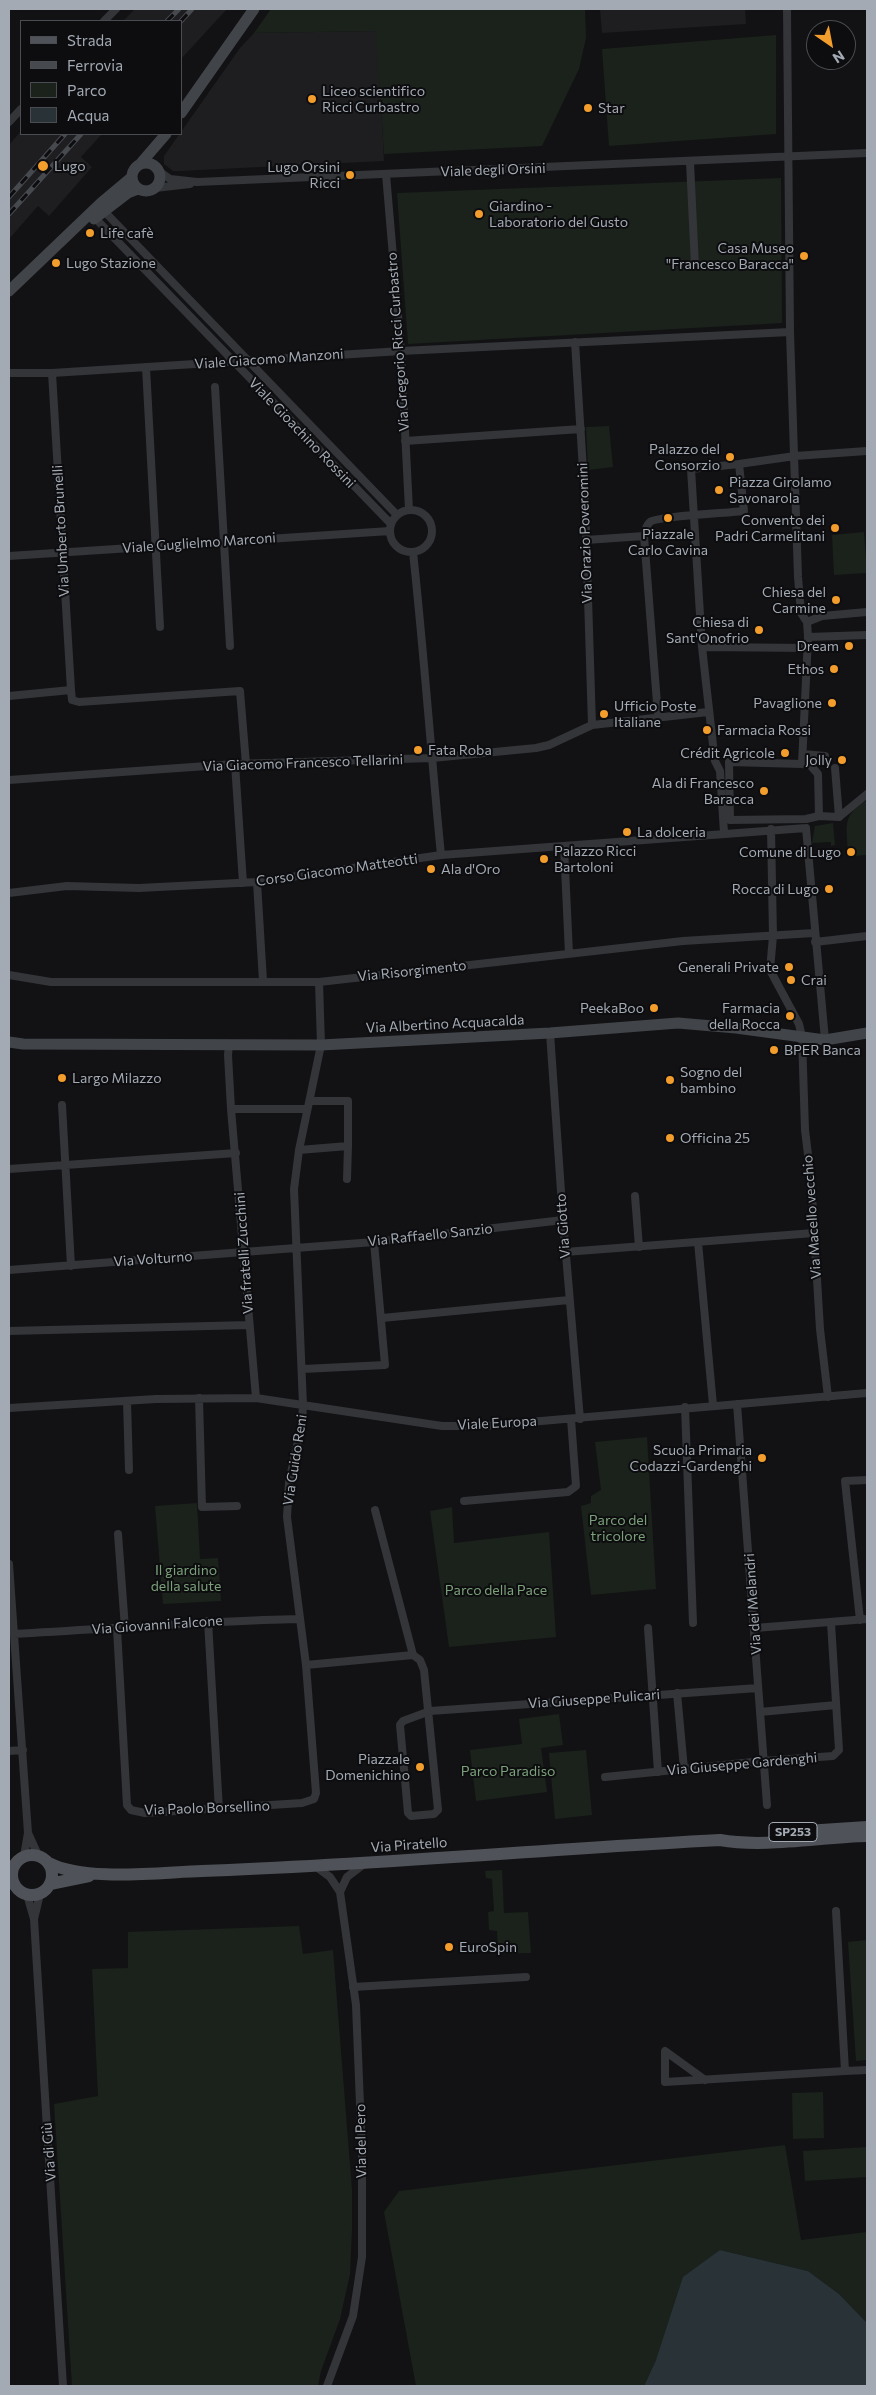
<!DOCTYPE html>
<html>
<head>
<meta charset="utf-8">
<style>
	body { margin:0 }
	#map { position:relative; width:876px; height:2395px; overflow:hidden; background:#121214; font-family:Commissioner,sans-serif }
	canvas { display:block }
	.frame { position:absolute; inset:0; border:10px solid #a3aab4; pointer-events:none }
	.legend { position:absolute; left:20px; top:20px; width:162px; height:115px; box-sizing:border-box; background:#0d0d0f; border:1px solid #494c51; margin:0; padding:6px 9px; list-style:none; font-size:15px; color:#a3aab4 }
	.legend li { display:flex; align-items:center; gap:10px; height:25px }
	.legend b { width:25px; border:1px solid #494c51 }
	.north { position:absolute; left:806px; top:20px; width:50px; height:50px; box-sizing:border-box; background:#0d0d0f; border:1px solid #494c51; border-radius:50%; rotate:147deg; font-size:14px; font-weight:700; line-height:20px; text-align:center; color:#a3aab4 }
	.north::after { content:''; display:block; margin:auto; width:18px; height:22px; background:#f29d2c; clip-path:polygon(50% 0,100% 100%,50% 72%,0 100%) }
</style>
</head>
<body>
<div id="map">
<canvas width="876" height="2395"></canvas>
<div class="frame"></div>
<ul class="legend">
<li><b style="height:6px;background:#4f5258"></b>Strada</li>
<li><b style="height:6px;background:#46494e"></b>Ferrovia</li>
<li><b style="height:14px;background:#1a221b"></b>Parco</li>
<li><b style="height:14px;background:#293237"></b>Acqua</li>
</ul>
<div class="north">N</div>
</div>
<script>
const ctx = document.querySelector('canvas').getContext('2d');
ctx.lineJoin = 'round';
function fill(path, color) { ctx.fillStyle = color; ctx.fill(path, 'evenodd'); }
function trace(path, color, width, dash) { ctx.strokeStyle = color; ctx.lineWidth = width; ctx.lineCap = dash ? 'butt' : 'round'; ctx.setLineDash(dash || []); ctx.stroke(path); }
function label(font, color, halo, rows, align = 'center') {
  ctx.font = font + ' Commissioner,sans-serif'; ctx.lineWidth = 4; ctx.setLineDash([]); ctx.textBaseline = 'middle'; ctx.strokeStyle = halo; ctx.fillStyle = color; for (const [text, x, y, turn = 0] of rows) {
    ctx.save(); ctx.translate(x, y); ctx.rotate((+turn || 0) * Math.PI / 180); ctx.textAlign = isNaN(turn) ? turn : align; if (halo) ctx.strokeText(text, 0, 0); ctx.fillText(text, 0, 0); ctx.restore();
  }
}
fill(new Path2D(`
	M 135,9 L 227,9 L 181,59 L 181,21 L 123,21 Z
	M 600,9 L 745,9 L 746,24 L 602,33 Z
	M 377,31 L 384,161 L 179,171 L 173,171 L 164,164 L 164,156 L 240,48 L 254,33 Z
	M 21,131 L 21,134 L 102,134 L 81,157 L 92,167 L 49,216 L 38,206 L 9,239 L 9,145 Z`), '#1e1e21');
fill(new Path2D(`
	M 271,9 L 585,9 L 586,38 L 579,69 L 542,146 L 384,154 L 376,31 L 254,33 Z
	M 776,35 L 776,134 L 609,146 L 602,49 Z
	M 781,178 L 782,323 L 408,344 L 397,193 Z
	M 609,426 L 613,467 L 588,470 L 586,427 Z
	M 864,532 L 867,573 L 834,575 L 832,535 Z
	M 867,800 L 867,855 L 852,856 L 850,851 L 848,851 C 846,824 843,815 867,800 Z
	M 833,823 L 835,845 L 831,846 L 831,842 L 812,843 L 815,826 Z
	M 647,1437 L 656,1589 L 591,1595 L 581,1506 L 591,1503 L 591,1496 L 601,1490 L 595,1442 Z
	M 197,1503 L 200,1559 L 218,1558 L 221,1601 L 163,1604 L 155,1506 Z
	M 452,1507 L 454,1543 L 549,1532 L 556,1637 L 449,1647 L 430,1511 Z
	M 559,1714 L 563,1745 L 541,1748 L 547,1792 L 476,1801 L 470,1750 L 522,1744 L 519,1719 Z
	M 586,1750 L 592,1815 L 555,1819 L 549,1753 Z
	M 502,1870 L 504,1913 L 528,1912 L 531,1953 L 498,1954 L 497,1931 L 489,1930 L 488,1912 L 494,1911 L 492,1879 L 486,1878 L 485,1871 Z
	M 299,1926 L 303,1954 L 333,1950 L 352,2190 L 352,2229 L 350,2274 L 340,2319 L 321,2371 L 318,2386 L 72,2386 L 54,2104 L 98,2096 L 92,1969 L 128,1968 L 128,1932 Z
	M 867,1940 L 867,2060 L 856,2061 L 848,1942 Z
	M 823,2092 L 824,2138 L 793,2139 L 792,2093 Z
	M 785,2145 L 801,2240 L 867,2232 L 867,2323 L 839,2294 L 808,2271 L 720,2250 L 656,2360 L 644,2386 L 416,2386 L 384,2212 L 399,2191 Z
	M 867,2147 L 867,2177 L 805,2181 L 803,2151 Z`), '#1a221b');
fill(new Path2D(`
	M 720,2250 L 808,2271 L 839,2294 L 867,2323 L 867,2386 L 644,2386 L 656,2360 L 683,2277 Z`), '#293237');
trace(new Path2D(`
	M 787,9 L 790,332 L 798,577 L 801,613 L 807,622 L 808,637 L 802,764 L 810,765 L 818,774 L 819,816 L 839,817 L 867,794
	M 104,21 L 116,9
	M 9,122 L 21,109
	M 690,162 L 695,266
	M 160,172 L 170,179 L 197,182 L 867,153
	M 386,174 L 401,351 L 409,510
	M 155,188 L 190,184
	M 103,210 L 397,515
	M 93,216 L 391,524
	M 575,342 L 585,502 L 592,725
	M 146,367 L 160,627
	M 9,373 L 52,373 L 401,351 L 790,332
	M 52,373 L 71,690
	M 215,387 L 230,646
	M 405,441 L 581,429
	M 739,464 L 795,456 L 867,451
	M390 531a21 21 0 1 1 42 0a21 21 0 1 1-42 0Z
	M 586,540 L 644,536
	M 413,552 C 424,653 431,754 441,855
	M 9,556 L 390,531
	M 807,622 L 822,616 L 867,612
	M 808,637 L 867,635
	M 702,647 L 808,648
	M 9,696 L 71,690 L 72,700 L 79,702 L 240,691 L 246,764
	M 658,716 L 644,536 C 645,531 646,525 650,522 C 657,516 730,513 744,511 L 739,464 L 691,469 L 702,647 L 713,745 L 715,761 L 720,771 L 724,833
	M 803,754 L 825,756
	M 235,764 L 243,883
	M 802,764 L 729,762 L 730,820 L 806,819 L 819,816
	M 835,768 L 839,817
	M 9,780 L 235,764 L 432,758 L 536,748 L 549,745 L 592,725 L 708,712
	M 806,828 L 825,1040
	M 771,829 L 773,936 L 770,970 L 799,1024 L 802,1037 L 805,1130 L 811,1179 L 820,1329 L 828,1397
	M 564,846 L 569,954
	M 257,882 L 263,981
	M 9,893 L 67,886 L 139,888 L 257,882 L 441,855 L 806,828
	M 815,942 L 867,936
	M 9,975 L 51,982 L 319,982 L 683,941 L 814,933
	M 550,1033 L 563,1220 L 580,1419
	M 229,1044 L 228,1055 L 231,1109 L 256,1398
	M 62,1105 L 71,1266
	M 231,1109 L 307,1109
	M 299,1150 L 348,1146 L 348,1101 L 310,1101
	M 9,1169 L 236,1153
	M 347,1179 L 348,1146
	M 635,1196 L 639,1247
	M 698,1242 L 713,1405
	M 565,1252 L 814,1233
	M 9,1270 L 374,1242 L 563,1220
	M 382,1318 L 569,1300
	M 9,1331 L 249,1325
	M 303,1369 L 385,1365 L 374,1242
	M 199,1398 L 202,1507 L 237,1506
	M 127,1401 L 129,1470
	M 737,1404 L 767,1805
	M 685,1407 L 693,1623
	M 9,1408 L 156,1399 L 256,1398 L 442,1426 L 483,1426 L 867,1393
	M 464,1501 L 568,1492 L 576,1486 L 571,1419
	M 375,1510 L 413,1655 L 420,1660 L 424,1670 L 438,1810 L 434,1814 L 411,1816 L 408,1813 L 400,1725 L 403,1721 L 430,1711 L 758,1688
	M 118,1534 L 125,1628
	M 9,1564 L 28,1833
	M 860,1620 L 845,1481 L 867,1480
	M 208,1621 L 219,1810
	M 648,1628 L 658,1772
	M 755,1628 L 867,1619
	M 117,1629 L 127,1805 L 131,1810 L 145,1813 L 302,1803 L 314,1799 L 316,1793 L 306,1665 L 287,1517 L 289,1482 L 302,1423 L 303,1405 L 294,1189 L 299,1150 L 321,1045 L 319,982
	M 14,1634 C 109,1629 204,1621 299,1619
	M 306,1665 L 413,1655
	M 677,1693 L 684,1769
	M 760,1712 L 836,1705
	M 9,1751 L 23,1750
	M 605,1777 L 763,1761 L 833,1756 L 839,1750 L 831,1623
	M 24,1856 L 28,1833 L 38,1855
	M 315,1866 L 330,1877 L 340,1892 L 356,2005 L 362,2154 L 362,2257 L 353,2316 L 327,2386
	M 340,1892 L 347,1877 L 364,1864
	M 27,1895 L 34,1919 L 40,1894
	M 836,1911 L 845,2071 L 867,2070
	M 34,1919 L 63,2386
	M 353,1987 L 526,1977
	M 705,2080 L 665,2051 L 665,2082 L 845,2071`), '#333539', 8);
trace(new Path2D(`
	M 181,113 L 254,9
	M132 177a14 14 0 1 1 28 0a14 14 0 1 1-28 0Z
	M 141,163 L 166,134
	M 94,219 L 128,193 L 138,189
	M 9,291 L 101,203 L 132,177
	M 9,1042 L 23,1044 L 321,1045 L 550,1033 L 678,1023 L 736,1028 L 825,1040 L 867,1033`), '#414449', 11);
trace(new Path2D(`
	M 806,1831 L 867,1827
	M12 1875a20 20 0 1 1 40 0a20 20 0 1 1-40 0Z
	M 49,1863 C 85,1882 162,1872 202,1871 C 375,1865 547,1849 720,1840 C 764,1848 821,1837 867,1836
	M 50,1884 L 89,1876`), '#4f5258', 12);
const rail = new Path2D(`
	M 167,21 L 179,9
	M 181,21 L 192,9
	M 9,197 L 65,134
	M 9,214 L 81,134`);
trace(rail, '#46494e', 5);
trace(rail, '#0d0d0f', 3, [9]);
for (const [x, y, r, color] of [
	[312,99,5,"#f29d2c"],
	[588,108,5,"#f29d2c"],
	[43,166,6,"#f29d2c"],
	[350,175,5,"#f29d2c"],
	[479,214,5,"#f29d2c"],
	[90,233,5,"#f29d2c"],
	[804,256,5,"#f29d2c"],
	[56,263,5,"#f29d2c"],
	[730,457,5,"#f29d2c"],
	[719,490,5,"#f29d2c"],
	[668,518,5,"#f29d2c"],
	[835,528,5,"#f29d2c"],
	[836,600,5,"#f29d2c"],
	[759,630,5,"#f29d2c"],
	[849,646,5,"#f29d2c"],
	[834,669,5,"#f29d2c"],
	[832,703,5,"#f29d2c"],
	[604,714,5,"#f29d2c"],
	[707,730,5,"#f29d2c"],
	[418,750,5,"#f29d2c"],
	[785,753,5,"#f29d2c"],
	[842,760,5,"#f29d2c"],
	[764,791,5,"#f29d2c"],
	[627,832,5,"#f29d2c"],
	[851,852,5,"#f29d2c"],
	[544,859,5,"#f29d2c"],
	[431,869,5,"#f29d2c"],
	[829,889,5,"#f29d2c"],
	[789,967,5,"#f29d2c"],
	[791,980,5,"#f29d2c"],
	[654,1008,5,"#f29d2c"],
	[790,1016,5,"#f29d2c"],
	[774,1050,5,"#f29d2c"],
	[62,1078,5,"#f29d2c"],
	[670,1080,5,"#f29d2c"],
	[670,1138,5,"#f29d2c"],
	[762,1458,5,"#f29d2c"],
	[420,1767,5,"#f29d2c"],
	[449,1947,5,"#f29d2c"]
]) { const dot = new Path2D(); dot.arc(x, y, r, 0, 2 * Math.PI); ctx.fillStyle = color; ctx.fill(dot); trace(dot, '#0d0d0f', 2); }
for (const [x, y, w] of [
	[793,1832,48]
]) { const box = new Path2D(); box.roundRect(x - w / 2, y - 9.5, w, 19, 4); ctx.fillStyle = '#0d0d0f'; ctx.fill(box); trace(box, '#a3aab4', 1); }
label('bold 12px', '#a3aab4', null, [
	["SP253",793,1832]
]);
label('14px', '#a3aab4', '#0d0d0f', [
	["Liceo scientifico",322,91],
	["Ricci Curbastro",322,107],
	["Star",598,108],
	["Lugo",54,166],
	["Lugo Orsini",340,167,"right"],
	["Ricci",340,183,"right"],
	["Giardino -",489,206],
	["Laboratorio del Gusto",489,222],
	["Life cafè",100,233],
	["Casa Museo",794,248,"right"],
	["\"Francesco Baracca\"",794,264,"right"],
	["Lugo Stazione",66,263],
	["Palazzo del",720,449,"right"],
	["Consorzio",720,465,"right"],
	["Piazza Girolamo",729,482],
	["Savonarola",729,498],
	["Convento dei",825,520,"right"],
	["Padri Carmelitani",825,536,"right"],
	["Piazzale",668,534,"center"],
	["Carlo Cavina",668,550,"center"],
	["Chiesa del",826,592,"right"],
	["Carmine",826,608,"right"],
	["Chiesa di",749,622,"right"],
	["Sant'Onofrio",749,638,"right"],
	["Dream",839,646,"right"],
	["Ethos",824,669,"right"],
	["Pavaglione",822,703,"right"],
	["Ufficio Poste",614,706],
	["Italiane",614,722],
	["Farmacia Rossi",717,730],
	["Fata Roba",428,750],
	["Crédit Agricole",775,753,"right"],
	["Jolly",832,760,"right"],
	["Ala di Francesco",754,783,"right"],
	["Baracca",754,799,"right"],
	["La dolceria",637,832],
	["Palazzo Ricci",554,851],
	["Bartoloni",554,867],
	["Comune di Lugo",841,852,"right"],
	["Ala d'Oro",441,869],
	["Rocca di Lugo",819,889,"right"],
	["Generali Private",779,967,"right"],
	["Crai",801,980],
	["PeekaBoo",644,1008,"right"],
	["Farmacia",780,1008,"right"],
	["della Rocca",780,1024,"right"],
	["BPER Banca",784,1050],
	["Sogno del",680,1072],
	["bambino",680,1088],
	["Largo Milazzo",72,1078],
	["Officina 25",680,1138],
	["Scuola Primaria",752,1450,"right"],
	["Codazzi-Gardenghi",752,1466,"right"],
	["Piazzale",410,1759,"right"],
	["Domenichino",410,1775,"right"],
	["EuroSpin",459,1947]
], 'left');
label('14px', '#a3aab4', '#0d0d0f', [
	["Viale degli Orsini",493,170,-2],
	["Via Gregorio Ricci Curbastro",398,342,-94],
	["Viale Giacomo Manzoni",269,359,-4],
	["Viale Gioachino Rossini",302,433,46],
	["Via Umberto Brunelli",61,531,-93],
	["Via Orazio Poveromini",585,533,-92],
	["Viale Guglielmo Marconi",199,543,-4],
	["Via Giacomo Francesco Tellarini",303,763,-2],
	["Corso Giacomo Matteotti",337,870,-8],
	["Via Risorgimento",412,971,-6],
	["Via Albertino Acquacalda",445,1024,-3],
	["Via Macello vecchio",812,1217,-94],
	["Via Giotto",563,1226,-94],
	["Via Raffaello Sanzio",430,1235,-6],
	["Via fratelli Zucchini",244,1253,-94],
	["Via Volturno",153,1259,-4],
	["Viale Europa",497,1423,-3],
	["Via Guido Reni",295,1460,-81],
	["Via dei Melandri",753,1604,-94],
	["Via Giovanni Falcone",157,1625,-4],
	["Via Giuseppe Pulicari",594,1699,-4],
	["Via Giuseppe Gardenghi",742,1764,-5],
	["Via Paolo Borsellino",207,1808,-2],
	["Via Piratello",409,1845,-4],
	["Via del Pero",361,2141,-91],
	["Via di Giù",49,2152,-94]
]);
label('14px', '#7ba07a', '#0d0d0f', [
	["Parco del",618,1520],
	["tricolore",618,1536],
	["Il giardino",186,1570],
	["della salute",186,1586],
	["Parco della Pace",496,1590],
	["Parco Paradiso",508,1771]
]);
</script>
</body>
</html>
